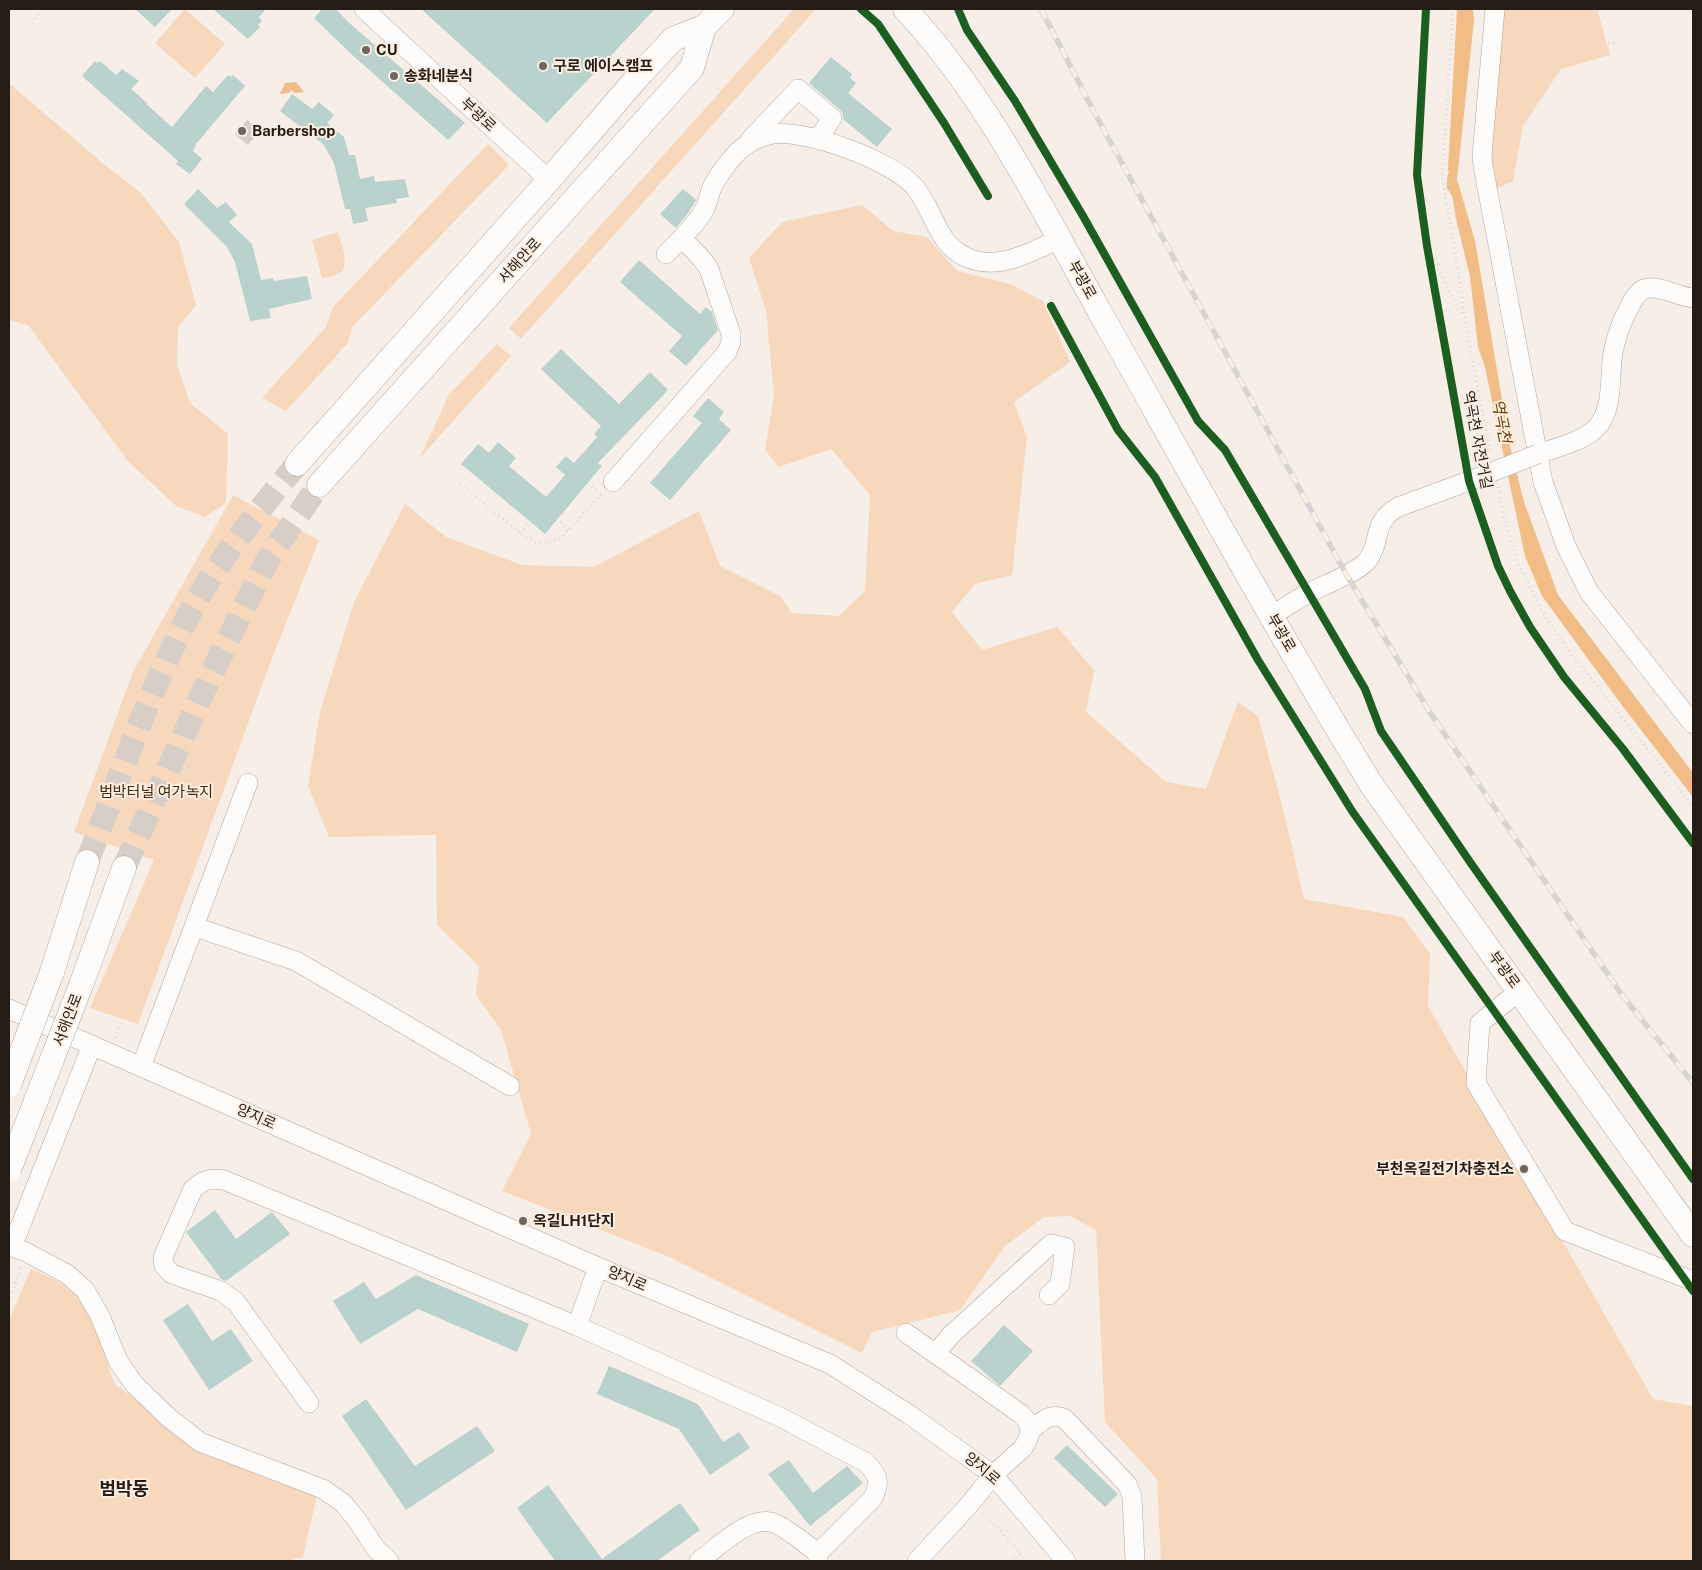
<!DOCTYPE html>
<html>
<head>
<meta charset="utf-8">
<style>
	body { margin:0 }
	#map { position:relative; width:1702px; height:1570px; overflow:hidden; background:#f6eee7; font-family:"Public Sans",sans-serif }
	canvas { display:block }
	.frame { position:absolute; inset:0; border:10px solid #251c15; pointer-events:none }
</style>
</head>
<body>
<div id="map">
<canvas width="1702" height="1570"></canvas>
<div class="frame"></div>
</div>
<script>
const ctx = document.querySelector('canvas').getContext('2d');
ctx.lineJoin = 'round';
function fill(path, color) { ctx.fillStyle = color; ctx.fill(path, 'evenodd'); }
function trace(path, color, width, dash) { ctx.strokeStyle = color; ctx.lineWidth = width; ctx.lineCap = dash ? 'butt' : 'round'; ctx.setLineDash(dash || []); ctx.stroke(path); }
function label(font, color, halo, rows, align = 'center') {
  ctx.font = font + ' "Public Sans","Noto Sans KR",sans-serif'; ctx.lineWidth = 4; ctx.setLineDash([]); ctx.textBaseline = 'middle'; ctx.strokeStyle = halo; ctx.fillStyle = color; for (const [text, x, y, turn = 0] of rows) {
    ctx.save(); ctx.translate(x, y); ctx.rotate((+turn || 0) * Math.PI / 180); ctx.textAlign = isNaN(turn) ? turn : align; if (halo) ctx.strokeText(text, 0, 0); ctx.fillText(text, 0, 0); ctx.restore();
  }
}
fill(new Path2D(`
	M 185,9 L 225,44 L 195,78 L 155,43 Z
	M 794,9 L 816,9 L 521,339 L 509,328 Z
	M 1501,9 L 1597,9 L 1610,55 L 1561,69 L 1523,126 L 1513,181 L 1492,191 L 1487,159 Z
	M 9,85 L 11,85 L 106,166 L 140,192 L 179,242 L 196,305 L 178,327 L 177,365 L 190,403 L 228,434 L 226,503 L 205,517 L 176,506 L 127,460 L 28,325 L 9,320 Z
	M 488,144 L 509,165 L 353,326 L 347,344 L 286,411 L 262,398 L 326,327 L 333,307 Z
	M 862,205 L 893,231 L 927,237 L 957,271 L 1010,284 L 1043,301 L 1070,362 L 1014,402 L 1027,437 L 1012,575 L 975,584 L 952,612 L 982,650 L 1057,627 L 1094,670 L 1086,712 L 1166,782 L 1206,789 L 1238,702 L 1258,716 L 1283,809 L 1304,899 L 1403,917 L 1430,954 L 1428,1006 L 1653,1399 L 1693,1406 L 1693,1561 L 1161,1561 L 1157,1479 L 1105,1422 L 1096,1230 L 1070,1216 L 1044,1217 L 1005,1246 L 960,1310 L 872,1332 L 862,1353 L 667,1256 L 502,1191 L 531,1134 L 501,1030 L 476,995 L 479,966 L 437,925 L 436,835 L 329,837 L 308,786 L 320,712 L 354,602 L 405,504 L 446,537 L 522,565 L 594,567 L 699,511 L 720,566 L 780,596 L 792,613 L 839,616 L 865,591 L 870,495 L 831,449 L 779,467 L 765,450 L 774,395 L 766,311 L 749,258 L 782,222 Z
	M 338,232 C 341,244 352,267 338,274 C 334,277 327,277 322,278 L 312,240 Z
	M 497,344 L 511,356 L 420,458 L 448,396 Z
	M 233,495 L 319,540 L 272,658 L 138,1024 L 90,1008 L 154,860 L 74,832 L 133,672 Z
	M 31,1269 L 60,1282 L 80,1299 L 100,1339 L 114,1383 L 196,1447 L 317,1495 L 303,1557 L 287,1561 L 9,1561 L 9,1320 Z`), '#f7d8bc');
fill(new Path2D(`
	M 1457,9 L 1473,9 L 1474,20 L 1457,179 L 1475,241 L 1510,446 L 1524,502 L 1558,595 L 1693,773 L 1693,797 L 1624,708 L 1542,596 L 1525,556 L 1485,367 L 1478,347 L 1470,276 L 1456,219 L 1448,169 Z
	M 296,82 L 304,92 L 295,93 L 291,90 L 289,93 L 280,94 L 285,83 Z`), '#f1bc86');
trace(new Path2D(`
	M 1450,176 L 1449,187 L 1454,194`), '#f1bc86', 5);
fill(new Path2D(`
	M 135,9 L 172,9 L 155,27 Z
	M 213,9 L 266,9 L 259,17 L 262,21 L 258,25 L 260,27 L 248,39 Z
	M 322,9 L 336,9 L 347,21 L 465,123 L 448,140 L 349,52 L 314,18 Z
	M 421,9 L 655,9 L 547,123 Z
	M 831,57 L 852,74 L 850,78 L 856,83 L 848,93 L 892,129 L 877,147 L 843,119 L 843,114 L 839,109 L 809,83 Z
	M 95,61 L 97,63 L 100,61 L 116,75 L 122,69 L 139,81 L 131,89 L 147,103 L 146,104 L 172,127 L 206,86 L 213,92 L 228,75 L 231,77 L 233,75 L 245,86 L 195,145 L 196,146 L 193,151 L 202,159 L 190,174 L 176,164 L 178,161 L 82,76 Z
	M 292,94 L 312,109 L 319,102 L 334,115 L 327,123 L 344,137 L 349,155 L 355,155 L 360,179 L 374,176 L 375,182 L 405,179 L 409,197 L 396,199 L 397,203 L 365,208 L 368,221 L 353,224 L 350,209 L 345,209 L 334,163 L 324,145 L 280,111 Z
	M 198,189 L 217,208 L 226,202 L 237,215 L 229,222 L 252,244 L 261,280 L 273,278 L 274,281 L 307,276 L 312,299 L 269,309 L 271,318 L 250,321 L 235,262 L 227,247 L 184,204 Z
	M 683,189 L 696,200 L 689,212 L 676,228 L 660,214 Z
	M 639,260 L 700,314 L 706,307 L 712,312 L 718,330 L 686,366 L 669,351 L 682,336 L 620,282 Z
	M 561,349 L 619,404 L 650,372 L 668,390 L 598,463 L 602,466 L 545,534 L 461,464 L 478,444 L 489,453 L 498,442 L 516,458 L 509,466 L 546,497 L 565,475 L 556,467 L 566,456 L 574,463 L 597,437 L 594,434 L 601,426 L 541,369 Z
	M 708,398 L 724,412 L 719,419 L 731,430 L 670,500 L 650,483 L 702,423 L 693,416 Z
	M 215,1210 L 236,1239 L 272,1212 L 290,1234 L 226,1281 L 221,1279 L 186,1232 Z
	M 416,1275 L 529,1324 L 517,1352 L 418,1309 L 360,1344 L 333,1301 L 364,1282 L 376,1299 Z
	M 188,1304 L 212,1341 L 231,1329 L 253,1361 L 209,1390 L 163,1320 Z
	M 1004,1325 L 1033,1351 L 1000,1386 L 971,1361 Z
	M 609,1366 L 698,1404 L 723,1442 L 739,1432 L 750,1448 L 710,1475 L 679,1429 L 597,1394 Z
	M 366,1399 L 415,1466 L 477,1426 L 495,1451 L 406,1510 L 342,1416 Z
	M 1067,1445 L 1118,1494 L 1105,1507 L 1054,1458 Z
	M 789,1460 L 813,1493 L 847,1466 L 863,1483 L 810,1526 L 768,1474 Z
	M 548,1485 L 602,1559 L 680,1503 L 700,1530 L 657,1561 L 555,1561 L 517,1508 Z`), '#b9d2ce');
trace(new Path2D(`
	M 241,127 L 254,138`), '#d7cec8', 19, [19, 9]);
trace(new Path2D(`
	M 87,862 C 121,776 150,686 194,605 C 223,554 260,509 297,464
	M 124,868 L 208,681 L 268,559 L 319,485`), '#d7cec8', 24, [24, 12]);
const minor = new Path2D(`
	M 364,9 L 549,180
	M 1495,9 L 1482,155 L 1483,166 L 1543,482 L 1566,546 L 1589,592 L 1693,724
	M 750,140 L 798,89 L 832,118 L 818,139
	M 666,254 L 682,238
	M 1538,454 C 1555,448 1585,441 1597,427 C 1614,408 1609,377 1613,353 C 1616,337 1622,320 1630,306 C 1633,300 1637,292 1644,289 C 1659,284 1678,297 1693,298
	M 613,482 L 727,352 L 731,342 L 731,334 L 709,269 L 702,259 L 682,238 C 690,228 700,220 705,208 C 708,202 709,196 711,190 C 715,179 733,155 742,148 C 751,141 763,136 773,134 C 808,130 889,160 913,185 C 934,208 935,243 966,257 C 997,272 1031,252 1059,239
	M 1271,616 C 1284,608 1297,599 1311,592 C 1324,585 1357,572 1366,562 C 1383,542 1370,523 1398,507 L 1469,481
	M 195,927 L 296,961 L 510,1086
	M 1519,991 L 1480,1023 L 1476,1083 L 1565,1231 L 1693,1281
	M 9,1009 L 598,1267 L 830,1364 L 910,1415 L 993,1475 L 1066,1561
	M 141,1067 L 248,783
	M 9,1246 L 26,1252 L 67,1274 L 85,1290 L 100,1316 L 118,1361 L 134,1384 L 168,1417 L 200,1442 L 323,1489 L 343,1503 L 357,1520 L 376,1549 L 389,1561
	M 12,1247 L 92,1045
	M 577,1326 L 598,1267
	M 906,1333 L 1021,1414 L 1028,1422 L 1030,1431 L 1028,1439 L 1023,1448 L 993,1475 L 970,1504 L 917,1561
	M 935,1354 L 951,1335 L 1051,1244 L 1065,1247 L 1060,1284 L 1049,1295
	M 309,1403 L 236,1302 L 221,1291 L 172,1274 L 164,1266 L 163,1257 L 193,1189 C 203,1180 210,1178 224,1180 L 577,1326 L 782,1418 L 865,1462 C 878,1474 881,1481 873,1498 L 818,1553
	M 1030,1431 C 1043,1421 1047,1413 1064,1418 L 1127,1484 L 1132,1496 L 1135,1561
	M 699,1561 C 717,1548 752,1512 776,1524 C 791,1531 804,1543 818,1553 L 818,1561`);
const major = new Path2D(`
	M 905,9 C 988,98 1042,209 1101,314 C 1190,472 1276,630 1371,784 L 1693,1235
	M 297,464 L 549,180 L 636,79 L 673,39 L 704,27 L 722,9
	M 319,485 L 692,68 L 704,27
	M 52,972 L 87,862
	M 81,985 L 124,868`);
trace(minor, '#aea6a0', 20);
trace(major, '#aea6a0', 25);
trace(new Path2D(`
	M 1453,9 L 1442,177 L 1457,263 L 1468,339 L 1491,454
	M 32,23 L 41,9
	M 1506,98 C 1512,98 1519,99 1525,98 C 1550,93 1551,60 1574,49 C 1587,43 1602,43 1616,43
	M 1500,162 L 1503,150 L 1505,111
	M 1427,246 L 1457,307 L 1464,317
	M 588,483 L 599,492
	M 460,484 L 524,536 L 538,543 L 547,543 L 562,537 L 602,493
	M 1498,487 L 1506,526 L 1519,565 L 1546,618 L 1570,652 L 1693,806
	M 557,519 L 569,530
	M 520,533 L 530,522
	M 135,708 L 216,743
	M 188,731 C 179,749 188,764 206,772
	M 191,763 C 189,767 186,772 182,775 C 178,777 174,777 172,781 C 166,788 168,795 164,803 C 158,815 138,828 125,825 L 120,807 L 105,791 L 103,780 L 104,769 L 133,738 L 136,729 L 136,693 L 203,559
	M 115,1038 L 216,743 L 303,558
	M 9,1302 L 21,1267
	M 982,1514 L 998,1528 L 1027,1561
	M 1011,1561 L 1021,1554`), '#dcdad8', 3, [1, 4]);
trace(minor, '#fefcfb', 19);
trace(major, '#fefcfb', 24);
const rail = new Path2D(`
	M 1041,9 L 1093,110 L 1346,574 L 1429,711 L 1622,995 L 1693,1083`);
trace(rail, '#d7d4d3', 5.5);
trace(rail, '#fceee1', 4, [11]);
const minorBridge = new Path2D(`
	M 1469,481 L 1538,454`);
const majorBridge = new Path2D(`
	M 9,1085 L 52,972
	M 9,1170 L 81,985`);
trace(minorBridge, '#aea6a0', 20, []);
trace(majorBridge, '#aea6a0', 25, []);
trace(minorBridge, '#fefcfb', 19);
trace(majorBridge, '#fefcfb', 24);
trace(new Path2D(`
	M 861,9 L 878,24 L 944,123 L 988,196
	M 958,9 L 967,30 L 1015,101 L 1083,216 L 1198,421 L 1225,450 L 1365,689 L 1381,731 L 1470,862 L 1693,1179
	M 1426,9 L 1417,175 L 1427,246 L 1469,481 L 1498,566 L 1510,591 L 1530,627 L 1564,677 L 1623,749 L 1693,843
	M 1051,306 L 1118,430 L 1155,477 L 1258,660 L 1352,811 L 1693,1291`), '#1b5e20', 8);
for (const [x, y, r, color] of [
	[366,50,5,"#6e665e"],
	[543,66,5,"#6e665e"],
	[394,76,5,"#6e665e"],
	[242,131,5,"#6e665e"],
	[1524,1169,5,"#6e665e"],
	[523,1221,5,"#6e665e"]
]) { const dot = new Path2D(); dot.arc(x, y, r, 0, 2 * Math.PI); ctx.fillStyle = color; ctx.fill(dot); trace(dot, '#fceee1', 2); }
label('bold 15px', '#251c15', '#fceee1', [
	["CU",376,50],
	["구로 에이스캠프",553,66],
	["송화네분식",404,76],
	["Barbershop",252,131],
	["부천옥길전기차충전소",1514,1169,"right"],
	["옥길LH1단지",533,1221]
], 'left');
label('15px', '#251c15', '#fceee1', [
	["부광로",478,115,43],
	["서해안로",520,261,-48],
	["부광로",1082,280,61],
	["역곡천 자전거길",1477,440,79],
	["부광로",1281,633,60],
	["부광로",1504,970,54],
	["서해안로",68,1020,-69],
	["양지로",256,1117,24],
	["양지로",627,1279,23],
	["양지로",982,1469,40]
]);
label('15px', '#472a0a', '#fceee1', [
	["범박터널 여가녹지",156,792]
]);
label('italic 16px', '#724309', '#fceee1', [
	["역곡천",1501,421,79]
]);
label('bold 18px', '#251c15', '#fceee1', [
	["범박동",124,1489]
]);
</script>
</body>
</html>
